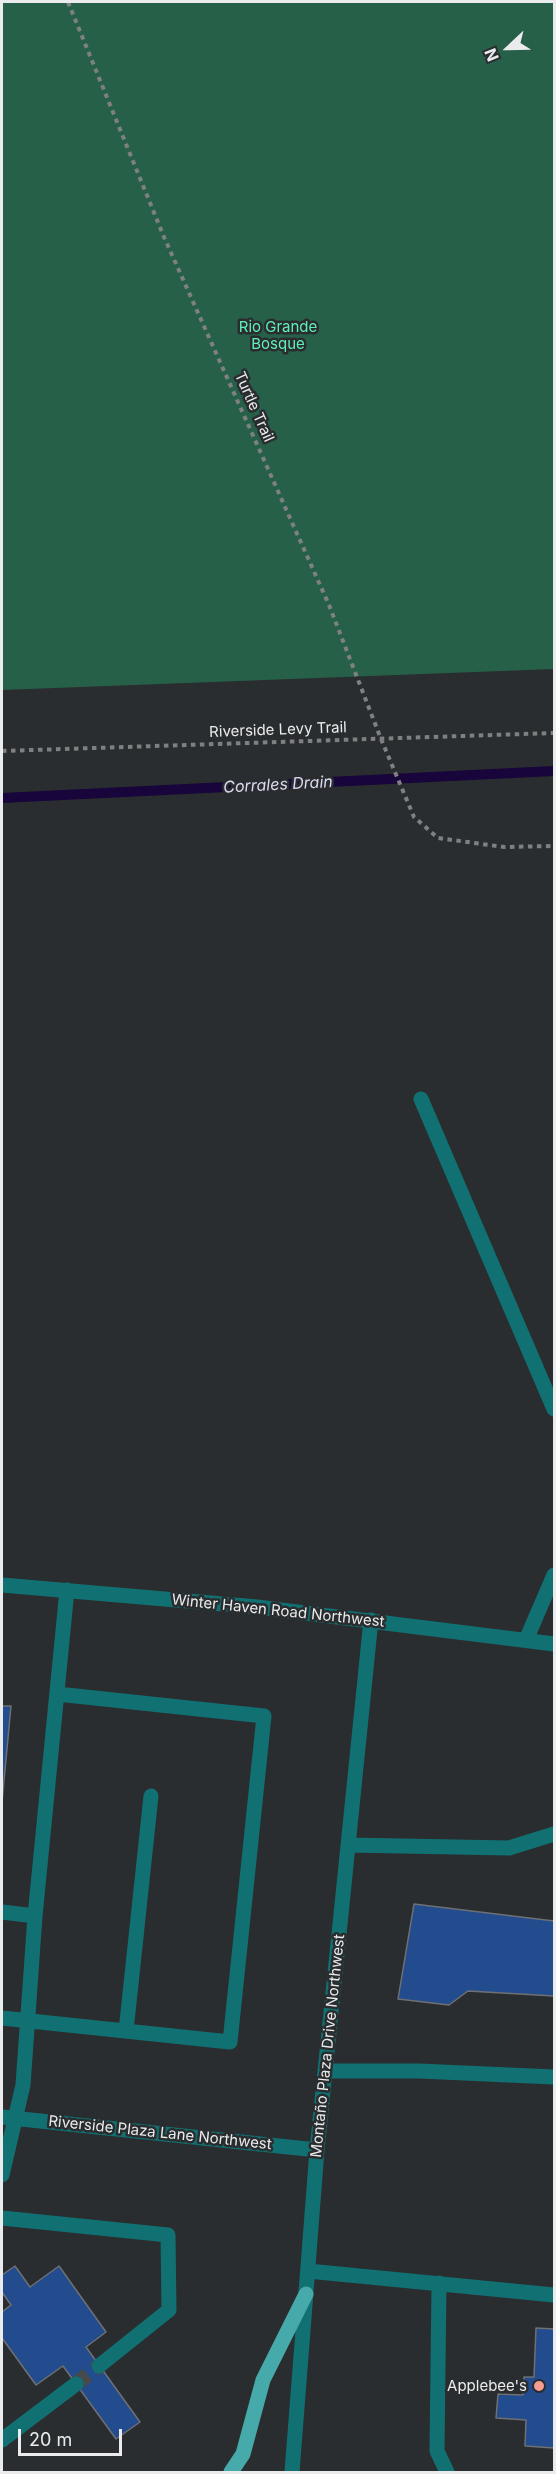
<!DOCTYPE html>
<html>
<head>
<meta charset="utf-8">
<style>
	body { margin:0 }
	#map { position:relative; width:556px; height:2474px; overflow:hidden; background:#2a2d2f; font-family:Inter,sans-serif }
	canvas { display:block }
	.frame { position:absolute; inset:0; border:3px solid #e9ebec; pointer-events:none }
	.north { position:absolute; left:478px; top:18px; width:60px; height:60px; -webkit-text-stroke:4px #2a2d2f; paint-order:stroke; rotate:248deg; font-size:16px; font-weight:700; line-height:24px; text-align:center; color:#e9ebec }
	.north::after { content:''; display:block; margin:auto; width:21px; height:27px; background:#e9ebec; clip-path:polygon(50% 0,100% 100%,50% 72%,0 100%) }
	.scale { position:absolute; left:18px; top:2429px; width:104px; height:27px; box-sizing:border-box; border:3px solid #e9ebec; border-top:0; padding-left:8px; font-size:18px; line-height:21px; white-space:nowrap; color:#e9ebec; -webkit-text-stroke:4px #2a2d2f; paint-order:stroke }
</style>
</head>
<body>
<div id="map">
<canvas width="556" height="2474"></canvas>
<div class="frame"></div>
<div class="north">N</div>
<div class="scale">20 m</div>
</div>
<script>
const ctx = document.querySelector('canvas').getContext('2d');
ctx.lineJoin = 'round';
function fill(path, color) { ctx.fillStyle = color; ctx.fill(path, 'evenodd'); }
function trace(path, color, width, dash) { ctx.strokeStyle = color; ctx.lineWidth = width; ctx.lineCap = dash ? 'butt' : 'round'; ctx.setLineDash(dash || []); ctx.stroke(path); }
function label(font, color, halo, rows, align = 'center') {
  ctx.font = font + ' Inter,sans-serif'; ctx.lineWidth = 5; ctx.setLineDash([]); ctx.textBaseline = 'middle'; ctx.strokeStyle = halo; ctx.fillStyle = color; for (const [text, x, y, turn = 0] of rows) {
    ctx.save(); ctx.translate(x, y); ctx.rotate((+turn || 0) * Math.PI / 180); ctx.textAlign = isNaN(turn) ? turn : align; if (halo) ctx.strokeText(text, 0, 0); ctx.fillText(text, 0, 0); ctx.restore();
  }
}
fill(new Path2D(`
	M 2,2 L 554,2 L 554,669 L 2,690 Z`), '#266049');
trace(new Path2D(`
	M 2,798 L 554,771`), '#18053b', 10);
const building = new Path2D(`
	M 2,1706 L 11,1706 L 2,1802 Z
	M 414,1904 L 554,1921 L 554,1996 L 468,1991 L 449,2005 L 398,1999 Z
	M 15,2266 L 30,2287 L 59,2266 L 106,2332 L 86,2347 L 140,2422 L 116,2439 L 63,2366 L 36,2385 L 2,2338 L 2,2312 L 11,2305 L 2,2292 L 2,2275 Z
	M 536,2328 L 554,2329 L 554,2448 L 525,2446 L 526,2420 L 496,2418 L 498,2394 L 523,2395 L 524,2377 L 534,2377 Z`);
fill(building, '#224c8e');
trace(building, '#6e7073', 1.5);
trace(new Path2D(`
	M 76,2384 L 99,2366`), '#474a4b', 15, [15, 8]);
trace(new Path2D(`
	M 68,2 L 164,237 L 329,605 L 381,739 L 414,817 L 438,838 L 504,847 L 554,846
	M 2,751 L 554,733`), '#7e8082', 4, [4.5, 4.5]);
trace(new Path2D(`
	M 421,1099 L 554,1409
	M 2,1585 L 257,1607 L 554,1644
	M 526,1640 L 554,1575
	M 348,1845 L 509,1848 L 554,1834
	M 2,1912 L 35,1916 L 67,1590
	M 2,2018 L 230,2042 L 264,1716 L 57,1694
	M 126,2031 L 151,1796
	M 326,2071 L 419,2071 L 554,2077
	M 2,2117 L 317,2150
	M 2,2175 L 23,2085 L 35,1916
	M 2,2218 L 168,2235 L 169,2310 L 99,2366
	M 308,2271 L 554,2295
	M 439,2283 L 437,2451 L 447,2472
	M 2,2440 L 76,2384
	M 292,2472 L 317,2150 L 371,1620`), '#117172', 15);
trace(new Path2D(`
	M 231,2472 L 243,2454 L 263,2380 L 306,2294`), '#46a9aa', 15);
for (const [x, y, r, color] of [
	[539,2386,6,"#f59c93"]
]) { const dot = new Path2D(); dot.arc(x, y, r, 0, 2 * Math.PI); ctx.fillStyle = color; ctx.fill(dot); trace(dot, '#2a2d2f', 2); }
label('15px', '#5ef0b8', '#2a2d2f', [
	["Rio Grande",278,327],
	["Bosque",278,344]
]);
label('15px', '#e9ebec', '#2a2d2f', [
	["Turtle Trail",254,407,66],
	["Riverside Levy Trail",278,730,-2],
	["Winter Haven Road Northwest",278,1611,6],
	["Montaño Plaza Drive Northwest",328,2046,-84],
	["Riverside Plaza Lane Northwest",160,2133,6]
]);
label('15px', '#e9ebec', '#2a2d2f', [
	["Applebee's",527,2386]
], 'right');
label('italic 16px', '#dcdaf0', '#2a2d2f', [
	["Corrales Drain",278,785,-3]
]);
</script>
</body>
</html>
